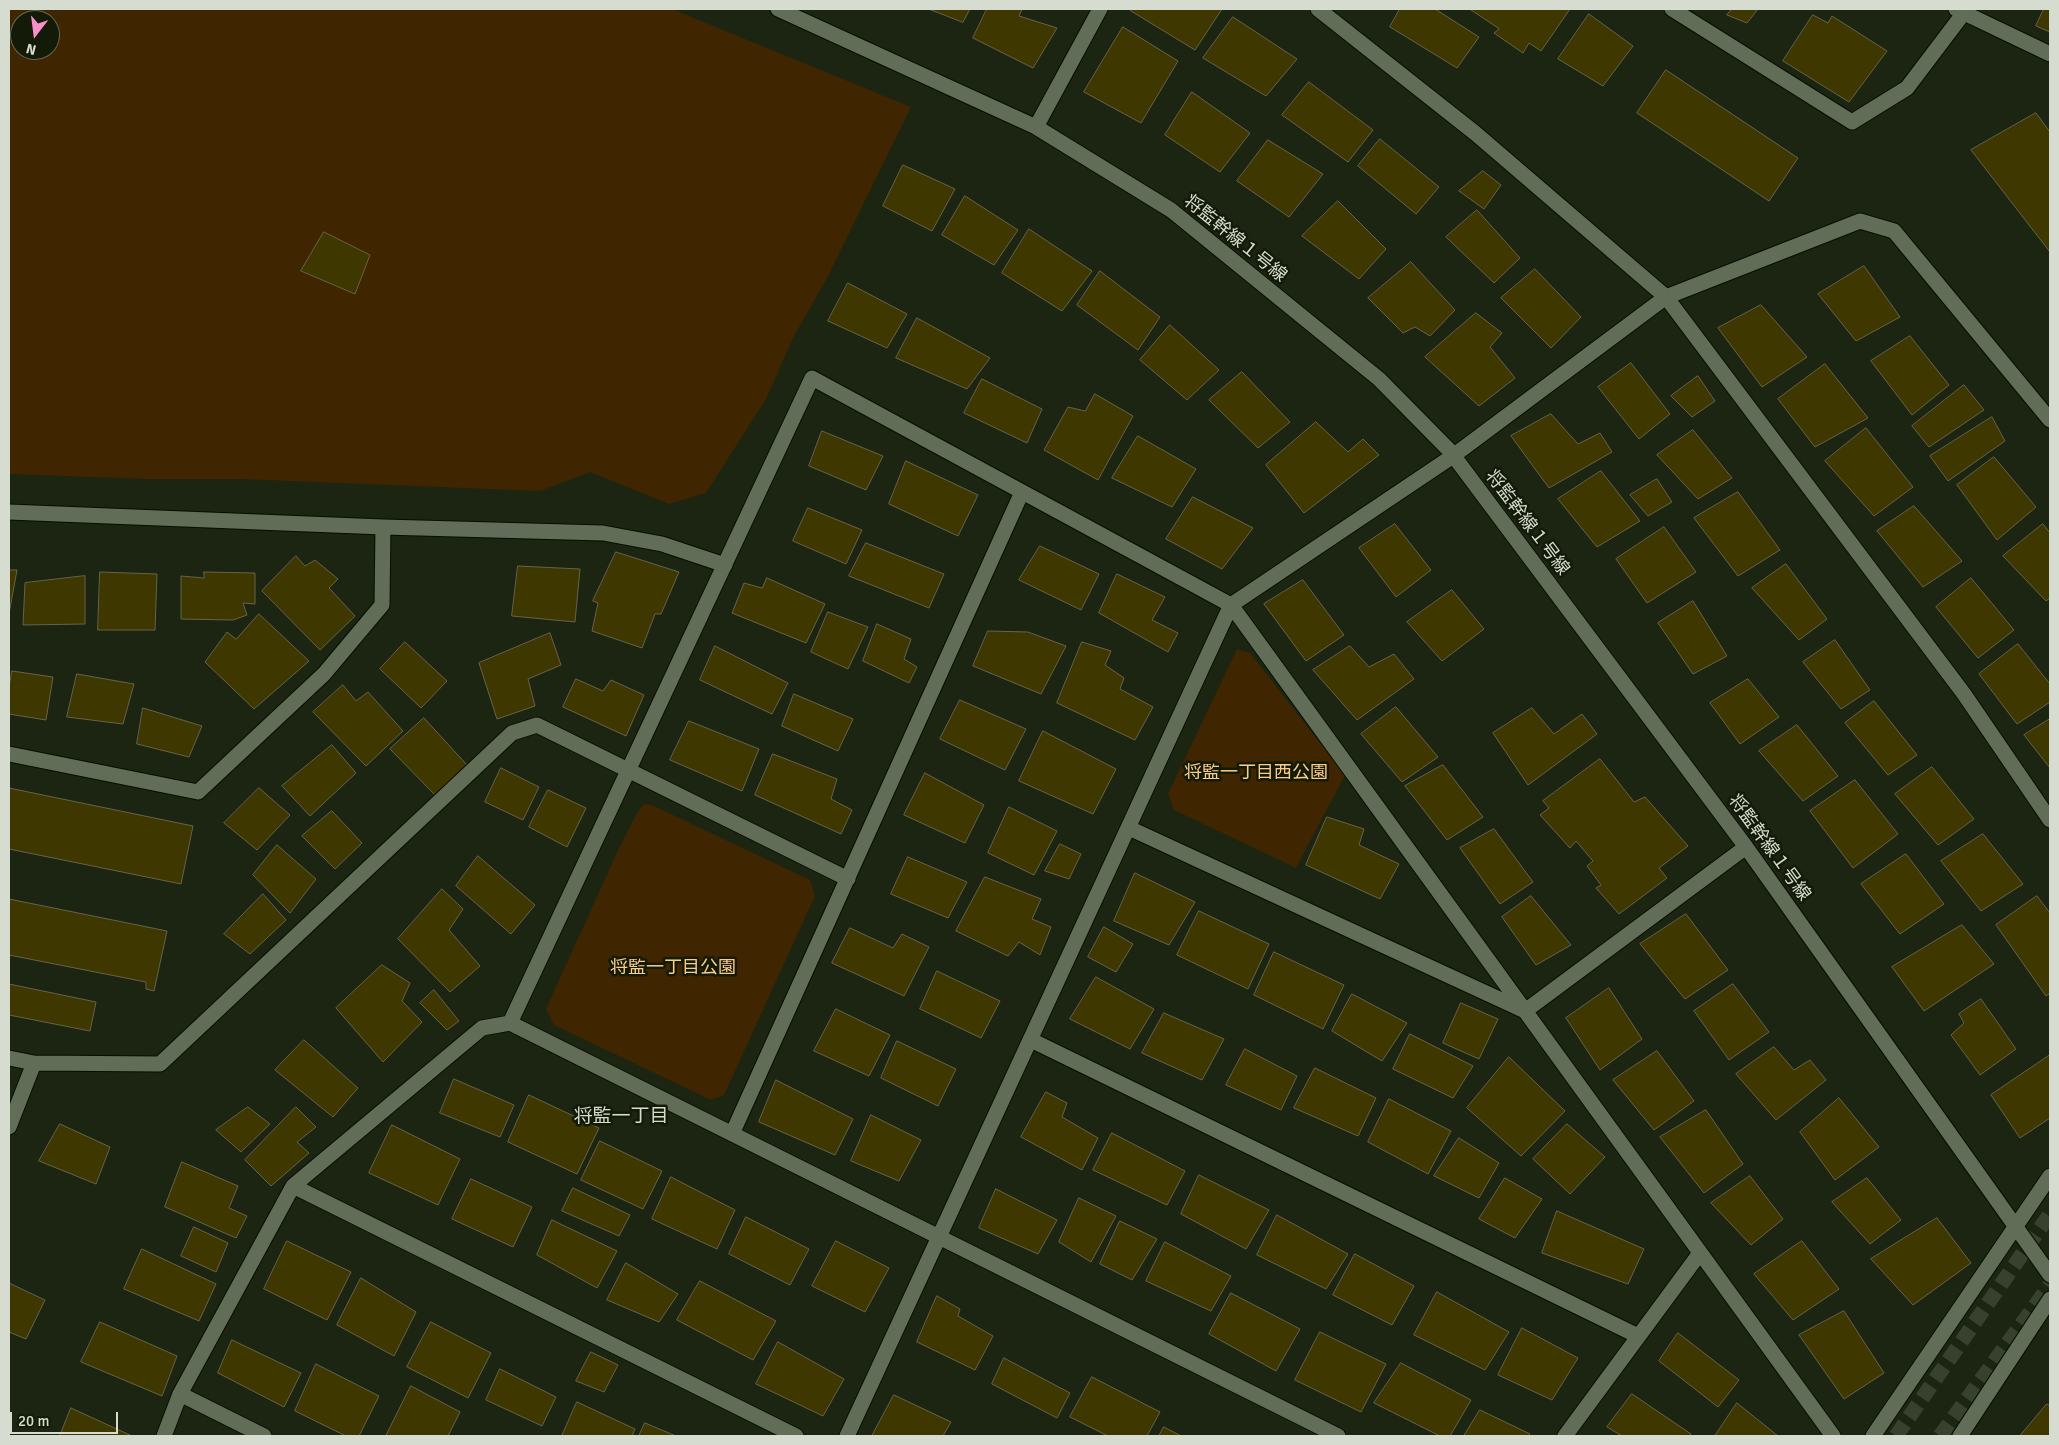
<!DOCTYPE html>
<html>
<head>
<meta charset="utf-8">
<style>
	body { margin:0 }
	#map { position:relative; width:2059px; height:1445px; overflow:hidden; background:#1c2512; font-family:Signika,sans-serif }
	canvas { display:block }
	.frame { position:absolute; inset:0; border:10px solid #d6dccf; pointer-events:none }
	.north { position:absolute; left:10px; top:10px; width:50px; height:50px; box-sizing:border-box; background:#131b08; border:1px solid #616858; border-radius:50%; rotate:195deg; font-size:14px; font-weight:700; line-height:20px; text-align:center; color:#d6dccf }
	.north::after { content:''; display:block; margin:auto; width:18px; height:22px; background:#f98fc8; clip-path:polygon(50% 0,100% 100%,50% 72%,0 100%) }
	.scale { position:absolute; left:10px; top:1412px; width:108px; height:22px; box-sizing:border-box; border:2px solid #d6dccf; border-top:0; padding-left:6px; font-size:15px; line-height:18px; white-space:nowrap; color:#d6dccf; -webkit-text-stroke:4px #131b08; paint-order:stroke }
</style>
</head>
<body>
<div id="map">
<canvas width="2059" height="1445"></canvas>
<div class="frame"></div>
<div class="north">N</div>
<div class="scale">20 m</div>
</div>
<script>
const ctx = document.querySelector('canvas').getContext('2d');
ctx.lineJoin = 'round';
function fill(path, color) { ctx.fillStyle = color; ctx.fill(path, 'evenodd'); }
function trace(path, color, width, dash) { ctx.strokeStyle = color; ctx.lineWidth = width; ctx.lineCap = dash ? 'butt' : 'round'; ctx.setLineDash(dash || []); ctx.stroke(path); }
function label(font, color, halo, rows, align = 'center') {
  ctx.font = font + ' Signika,"Noto Sans JP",sans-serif'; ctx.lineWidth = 5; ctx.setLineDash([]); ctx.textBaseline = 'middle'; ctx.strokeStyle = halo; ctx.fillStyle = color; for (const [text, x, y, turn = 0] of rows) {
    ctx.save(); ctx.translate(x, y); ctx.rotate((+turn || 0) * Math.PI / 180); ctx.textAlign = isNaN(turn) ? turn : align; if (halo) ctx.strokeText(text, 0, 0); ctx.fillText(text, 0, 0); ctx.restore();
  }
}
fill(new Path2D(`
	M 9,9 L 672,9 L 911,107 L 828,276 L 793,338 L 766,399 L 706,493 L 669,504 L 590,472 L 540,491 L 241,479 L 146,479 L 9,474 ZM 20,20 L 50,20 L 50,50 L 20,50 Z
	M 1237,649 L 1250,653 L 1345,775 L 1296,868 L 1174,810 L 1168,794 Z
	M 644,804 L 652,805 L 810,880 L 815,896 L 724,1095 L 711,1100 L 554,1025 L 546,1009 L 619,848 L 637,813 Z`), '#3f2500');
const building = new Path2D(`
	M 929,9 L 970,9 L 963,22 Z
	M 987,9 L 1022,9 L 1019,16 L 1057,28 L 1033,68 L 973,38 Z
	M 1132,9 L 1222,9 L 1195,50 L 1131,11 Z
	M 1400,9 L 1435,9 L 1479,37 L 1457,68 L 1390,27 Z
	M 1470,9 L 1570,9 L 1541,51 L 1529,43 L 1523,53 L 1494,33 L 1499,29 Z
	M 1732,9 L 1758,9 L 1747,23 L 1727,15 Z
	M 2044,9 L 2050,9 L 2050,32 L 2036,26 Z
	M 1589,14 L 1633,46 L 1603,86 L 1558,59 Z
	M 1813,15 L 1828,23 L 1832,16 L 1887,51 L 1849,102 L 1783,61 Z
	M 1233,17 L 1297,59 L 1266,96 L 1203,58 Z
	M 1123,27 L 1178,61 L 1141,123 L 1084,92 Z
	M 1666,70 L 1798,158 L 1769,201 L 1637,113 Z
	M 1309,82 L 1373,130 L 1348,162 L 1282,115 Z
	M 1192,92 L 1250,133 L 1220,172 L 1165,135 Z
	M 2036,113 L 2050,132 L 2050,252 L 1971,150 Z
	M 1380,139 L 1439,187 L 1416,214 L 1358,166 Z
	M 1268,140 L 1323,174 L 1289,217 L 1237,181 Z
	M 903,165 L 955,189 L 932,231 L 883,206 Z
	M 1483,171 L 1501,185 L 1484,209 L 1459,191 Z
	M 965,196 L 1018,230 L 994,265 L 942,235 Z
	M 1338,201 L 1386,249 L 1359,279 L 1302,236 Z
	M 1477,210 L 1520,258 L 1494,283 L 1446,237 Z
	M 1029,229 L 1092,271 L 1062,311 L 1002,273 Z
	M 324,232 L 370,255 L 355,294 L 301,271 Z
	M 1411,262 L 1455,310 L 1430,336 L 1415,327 L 1403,333 L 1368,298 Z
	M 1864,266 L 1900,317 L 1856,341 L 1818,294 Z
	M 1535,269 L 1581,317 L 1551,348 L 1501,298 Z
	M 1100,271 L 1160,317 L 1138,350 L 1077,305 Z
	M 848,283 L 907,314 L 887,348 L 828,321 Z
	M 1761,305 L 1807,357 L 1762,387 L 1718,328 Z
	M 1476,313 L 1502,333 L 1490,347 L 1515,378 L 1479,406 L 1425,357 Z
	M 917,318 L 990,358 L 967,389 L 896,358 Z
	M 1170,325 L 1219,370 L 1187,400 L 1140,360 Z
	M 1910,336 L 1949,385 L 1912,415 L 1871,361 Z
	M 1631,363 L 1670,414 L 1639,439 L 1598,387 Z
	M 1825,364 L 1868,418 L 1815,447 L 1778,399 Z
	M 1242,372 L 1290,422 L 1258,448 L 1209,400 Z
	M 1698,376 L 1715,401 L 1692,417 L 1671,396 Z
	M 982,379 L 1042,409 L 1027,443 L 964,413 Z
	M 1964,385 L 1984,410 L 1929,447 L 1912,426 Z
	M 1095,394 L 1133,416 L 1098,480 L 1044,450 L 1068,407 L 1085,411 Z
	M 1551,414 L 1578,444 L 1600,433 L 1612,452 L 1549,488 L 1511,436 Z
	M 1992,417 L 2005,441 L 1948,481 L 1930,456 Z
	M 1316,422 L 1348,452 L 1363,439 L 1379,455 L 1304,513 L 1266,465 Z
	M 1866,428 L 1913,487 L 1874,516 L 1825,461 Z
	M 1693,430 L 1732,478 L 1698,499 L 1657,455 Z
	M 822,431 L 883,456 L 866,490 L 809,466 Z
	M 1138,436 L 1196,469 L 1172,507 L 1112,478 Z
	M 1994,457 L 2036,507 L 1997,540 L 1957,485 Z
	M 906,461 L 978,495 L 958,536 L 889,504 Z
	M 1601,471 L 1640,521 L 1597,547 L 1558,499 Z
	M 1657,479 L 1672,502 L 1648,516 L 1630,495 Z
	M 1738,492 L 1780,550 L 1738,576 L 1694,518 Z
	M 1193,497 L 1253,528 L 1222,569 L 1166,539 Z
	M 1914,506 L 1962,561 L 1923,587 L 1877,531 Z
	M 808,508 L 862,530 L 846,564 L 793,541 Z
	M 1395,524 L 1431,570 L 1396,597 L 1359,548 Z
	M 2043,524 L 2050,533 L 2050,598 L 2046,601 L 2003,556 Z
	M 1664,527 L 1696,572 L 1647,603 L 1616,559 Z
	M 866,543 L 944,574 L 929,608 L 849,576 Z
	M 1040,546 L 1099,574 L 1081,610 L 1019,580 Z
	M 616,552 L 679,572 L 661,614 L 655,614 L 642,648 L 592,631 L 598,603 L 593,601 Z
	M 296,556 L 305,566 L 315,560 L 338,579 L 329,588 L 355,616 L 320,650 L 262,591 Z
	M 1786,564 L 1827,619 L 1799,640 L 1752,588 Z
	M 518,566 L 580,569 L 575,622 L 512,616 Z
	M 9,570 L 17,570 L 9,614 Z
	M 100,572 L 157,574 L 155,630 L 98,630 Z
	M 204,572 L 255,573 L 255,604 L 243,603 L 247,615 L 233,620 L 181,619 L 181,576 L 204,578 Z
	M 1117,574 L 1165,597 L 1152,620 L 1178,633 L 1168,652 L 1099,613 Z
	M 85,576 L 85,624 L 23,625 L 25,583 Z
	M 767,578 L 825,604 L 806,643 L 732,613 L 744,583 L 762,588 Z
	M 1971,578 L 2014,630 L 1978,658 L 1936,607 Z
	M 1303,580 L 1344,635 L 1306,661 L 1264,604 Z
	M 1452,590 L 1484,629 L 1442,661 L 1407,622 Z
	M 1693,601 L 1727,656 L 1693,674 L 1658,623 Z
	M 828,612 L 868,627 L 848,669 L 811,652 Z
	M 259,614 L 309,661 L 254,709 L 205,662 L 227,632 L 236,639 Z
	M 877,624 L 911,639 L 904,659 L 917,667 L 909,683 L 863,661 Z
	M 988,631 L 1028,632 L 1066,646 L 1041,694 L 973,666 Z
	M 550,633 L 561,665 L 528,679 L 535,706 L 497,719 L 479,663 Z
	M 1835,640 L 1870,690 L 1841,709 L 1803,662 Z
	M 405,642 L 447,681 L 421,708 L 380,669 Z
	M 1082,642 L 1111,651 L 1105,665 L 1124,678 L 1120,689 L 1153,707 L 1135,740 L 1057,703 Z
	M 2018,644 L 2050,684 L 2050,702 L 2017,724 L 1979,674 Z
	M 715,646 L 788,683 L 772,714 L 700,680 Z
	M 1350,646 L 1369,667 L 1394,654 L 1414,679 L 1357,720 L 1313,670 Z
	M 12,671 L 53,677 L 46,720 L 9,714 L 9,688 Z
	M 77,674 L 134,684 L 123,724 L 67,717 Z
	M 576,679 L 603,691 L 611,680 L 644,695 L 626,736 L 563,707 Z
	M 1748,679 L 1779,717 L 1740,744 L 1710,703 Z
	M 343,685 L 356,701 L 368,692 L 403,731 L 366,766 L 313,712 Z
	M 794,694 L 853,719 L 838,751 L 782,726 Z
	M 960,700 L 1026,729 L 1005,770 L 940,739 Z
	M 1874,701 L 1917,755 L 1888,775 L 1845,723 Z
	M 1396,707 L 1438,757 L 1402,782 L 1361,734 Z
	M 143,708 L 202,726 L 189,757 L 137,744 Z
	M 1532,708 L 1554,734 L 1582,714 L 1597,734 L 1528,785 L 1493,733 Z
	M 424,718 L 467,765 L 435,795 L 390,749 Z
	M 2050,719 L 2050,768 L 2024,735 Z
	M 689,721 L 759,749 L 742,791 L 670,760 Z
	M 1797,725 L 1838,776 L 1803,801 L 1759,751 Z
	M 1043,731 L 1116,769 L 1093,814 L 1019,781 Z
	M 332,745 L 356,773 L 310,816 L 282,786 Z
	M 773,754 L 837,779 L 831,799 L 852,810 L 841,834 L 755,795 Z
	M 1600,759 L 1634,802 L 1645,797 L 1688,846 L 1659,868 L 1667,878 L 1619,914 L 1596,888 L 1601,885 L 1587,866 L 1593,861 L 1576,841 L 1570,848 L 1540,815 L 1549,808 L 1543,801 Z
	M 1443,765 L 1483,817 L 1447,840 L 1405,786 Z
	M 1932,767 L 1974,819 L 1938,845 L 1895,794 Z
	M 501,768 L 539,787 L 523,820 L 485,802 Z
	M 925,773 L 984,805 L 965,843 L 904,815 Z
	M 1855,780 L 1898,834 L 1853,868 L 1810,811 Z
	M 9,788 L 193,826 L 181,884 L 9,849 Z
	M 259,788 L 290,815 L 257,850 L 224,823 Z
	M 548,790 L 586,808 L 567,847 L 529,827 Z
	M 1009,807 L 1057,831 L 1034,875 L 988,853 Z
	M 332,811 L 362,843 L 335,869 L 302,836 Z
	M 1327,817 L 1364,829 L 1359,845 L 1399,864 L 1380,899 L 1306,865 Z
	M 1494,829 L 1533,882 L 1500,904 L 1460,848 Z
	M 1983,834 L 2023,884 L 1981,911 L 1941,861 Z
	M 1060,844 L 1081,854 L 1069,879 L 1045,871 Z
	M 277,845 L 316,879 L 290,913 L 253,875 Z
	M 1906,854 L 1944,904 L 1900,934 L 1861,884 Z
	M 478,856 L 535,905 L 511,934 L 456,886 Z
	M 908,857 L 967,882 L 948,918 L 891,894 Z
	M 1135,873 L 1195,902 L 1169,945 L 1114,921 Z
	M 985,877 L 1041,899 L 1032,919 L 1051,927 L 1040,955 L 1019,942 L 1008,956 L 956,931 Z
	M 442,889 L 463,909 L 449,930 L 480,966 L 450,992 L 398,939 Z
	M 263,894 L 286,920 L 250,954 L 224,934 Z
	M 1531,896 L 1571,945 L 1536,965 L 1502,917 Z
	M 2037,896 L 2050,913 L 2050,993 L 2046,996 L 1996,925 Z
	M 9,899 L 167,931 L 154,991 L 146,989 L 146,982 L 9,955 Z
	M 1199,911 L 1269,944 L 1248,989 L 1177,955 Z
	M 1686,914 L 1728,970 L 1685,999 L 1640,944 Z
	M 1962,925 L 1994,964 L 1924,1011 L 1892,967 Z
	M 1104,927 L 1133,944 L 1116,972 L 1088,957 Z
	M 850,928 L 893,948 L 902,934 L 929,947 L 904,996 L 832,963 Z
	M 1274,952 L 1344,985 L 1323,1029 L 1254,995 Z
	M 382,965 L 410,983 L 402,1001 L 422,1022 L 383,1062 L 336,1008 Z
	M 937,971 L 1000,1001 L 981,1038 L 920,1009 Z
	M 1096,977 L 1154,1009 L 1130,1049 L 1070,1019 Z
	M 9,984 L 96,1002 L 90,1031 L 9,1015 Z
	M 1733,984 L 1769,1032 L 1729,1060 L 1694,1011 Z
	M 1609,988 L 1642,1039 L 1600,1070 L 1566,1018 Z
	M 434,990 L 459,1021 L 447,1030 L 420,1003 Z
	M 1352,994 L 1407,1023 L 1382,1061 L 1332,1031 Z
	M 1981,999 L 2016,1049 L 1980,1075 L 1951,1035 L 1964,1023 L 1959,1014 Z
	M 1461,1003 L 1498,1019 L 1479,1059 L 1443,1043 Z
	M 836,1009 L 890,1035 L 869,1076 L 814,1051 Z
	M 1164,1013 L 1224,1039 L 1202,1080 L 1142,1053 Z
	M 1410,1034 L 1473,1066 L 1453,1098 L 1393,1069 Z
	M 304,1040 L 358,1088 L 333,1117 L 275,1070 Z
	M 897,1041 L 956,1069 L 938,1106 L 881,1078 Z
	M 1774,1047 L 1794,1070 L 1810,1060 L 1826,1080 L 1776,1120 L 1736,1074 Z
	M 1245,1049 L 1297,1076 L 1281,1110 L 1226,1085 Z
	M 1657,1051 L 1694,1101 L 1654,1130 L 1613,1080 Z
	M 2050,1055 L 2050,1118 L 2020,1138 L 1991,1095 Z
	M 1509,1057 L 1565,1111 L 1521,1156 L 1467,1108 Z
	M 1315,1068 L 1376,1098 L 1358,1136 L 1294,1108 Z
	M 454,1079 L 514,1105 L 500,1137 L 440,1113 Z
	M 776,1080 L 853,1119 L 835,1155 L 759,1122 Z
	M 1046,1092 L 1067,1103 L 1062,1117 L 1098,1138 L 1082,1170 L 1021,1137 Z
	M 529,1095 L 599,1128 L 577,1174 L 508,1142 Z
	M 1839,1098 L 1879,1147 L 1835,1180 L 1800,1132 Z
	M 1389,1099 L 1451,1131 L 1428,1174 L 1368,1142 Z
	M 248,1107 L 270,1124 L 241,1152 L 216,1130 Z
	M 296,1107 L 316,1127 L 297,1142 L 309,1153 L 271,1186 L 245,1160 Z
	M 1706,1110 L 1743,1164 L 1704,1193 L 1660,1137 Z
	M 871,1115 L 921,1140 L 899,1181 L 851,1161 Z
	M 60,1124 L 110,1147 L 96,1184 L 39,1161 Z
	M 1567,1124 L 1605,1157 L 1570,1194 L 1533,1159 Z
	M 392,1125 L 460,1159 L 438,1205 L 369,1173 Z
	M 1112,1133 L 1185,1171 L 1167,1205 L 1093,1170 Z
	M 1459,1138 L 1499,1163 L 1479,1198 L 1434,1176 Z
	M 600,1141 L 662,1171 L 643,1209 L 581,1180 Z
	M 182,1162 L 238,1186 L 229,1208 L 247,1216 L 236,1238 L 165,1207 Z
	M 1199,1175 L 1269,1210 L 1246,1249 L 1181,1214 Z
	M 1750,1176 L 1783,1219 L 1751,1245 L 1711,1203 Z
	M 671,1177 L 735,1210 L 717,1249 L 652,1219 Z
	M 1505,1178 L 1542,1199 L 1515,1238 L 1479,1219 Z
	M 1867,1178 L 1901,1220 L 1870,1244 L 1832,1202 Z
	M 471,1179 L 532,1207 L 513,1247 L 452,1219 Z
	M 573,1188 L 630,1215 L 619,1236 L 562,1211 Z
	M 996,1189 L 1057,1220 L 1038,1254 L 979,1228 Z
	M 1079,1198 L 1116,1216 L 1091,1262 L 1059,1242 Z
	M 1557,1211 L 1644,1249 L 1628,1284 L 1542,1253 Z
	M 1277,1215 L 1348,1254 L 1326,1289 L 1257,1255 Z
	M 746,1217 L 809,1249 L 790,1285 L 729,1254 Z
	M 1937,1218 L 1971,1263 L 1913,1305 L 1871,1259 Z
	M 552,1220 L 617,1251 L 597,1288 L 537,1255 Z
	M 1120,1221 L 1157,1239 L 1132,1280 L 1100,1264 Z
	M 194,1227 L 228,1243 L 216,1272 L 181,1256 Z
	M 287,1241 L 351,1272 L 327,1320 L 264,1289 Z
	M 836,1241 L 889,1268 L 865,1312 L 812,1286 Z
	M 1802,1241 L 1839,1289 L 1793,1320 L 1754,1274 Z
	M 1165,1242 L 1231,1276 L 1211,1311 L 1146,1281 Z
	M 142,1249 L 216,1284 L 199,1321 L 124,1289 Z
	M 1355,1254 L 1414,1286 L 1392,1325 L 1333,1295 Z
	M 626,1263 L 678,1294 L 659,1322 L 607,1300 Z
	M 361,1278 L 416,1312 L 394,1356 L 337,1325 Z
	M 700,1281 L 776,1321 L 753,1360 L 677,1320 Z
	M 9,1283 L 45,1300 L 26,1339 L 9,1332 Z
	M 1437,1292 L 1509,1332 L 1485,1370 L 1414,1335 Z
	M 1231,1293 L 1300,1329 L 1276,1371 L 1209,1334 Z
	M 937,1296 L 960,1309 L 958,1316 L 993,1336 L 975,1370 L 917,1342 Z
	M 1844,1311 L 1884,1373 L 1844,1399 L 1799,1335 Z
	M 100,1322 L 177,1356 L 162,1396 L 81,1362 Z
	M 431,1322 L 491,1353 L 468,1398 L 407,1367 Z
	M 1522,1328 L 1578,1358 L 1552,1400 L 1498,1375 Z
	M 1320,1332 L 1386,1364 L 1361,1412 L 1295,1380 Z
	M 1678,1333 L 1739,1380 L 1718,1407 L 1659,1361 Z
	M 232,1340 L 301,1373 L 284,1407 L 218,1373 Z
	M 778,1342 L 844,1379 L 823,1416 L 756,1384 Z
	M 591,1352 L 618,1365 L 604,1392 L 576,1381 Z
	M 1004,1358 L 1070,1393 L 1057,1418 L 992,1384 Z
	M 1401,1363 L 1471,1400 L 1450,1436 L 1440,1436 L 1374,1403 Z
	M 316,1364 L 379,1396 L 359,1436 L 346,1436 L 295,1411 Z
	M 500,1369 L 556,1397 L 542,1426 L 486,1400 Z
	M 1092,1377 L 1160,1412 L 1147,1436 L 1108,1436 L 1070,1417 Z
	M 411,1386 L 460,1412 L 448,1436 L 386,1436 Z
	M 1632,1394 L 1691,1434 L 1689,1436 L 1622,1436 L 1607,1427 Z
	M 894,1395 L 951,1422 L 943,1436 L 872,1436 Z
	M 577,1402 L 635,1429 L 632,1436 L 562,1436 Z
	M 1737,1403 L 1778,1436 L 1715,1436 Z
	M 2047,1404 L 2050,1406 L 2050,1436 L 2020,1436 Z
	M 71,1408 L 132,1436 L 60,1436 Z
	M 1480,1410 L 1530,1434 L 1528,1436 L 1464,1436 Z
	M 645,1423 L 676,1436 L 639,1436 Z
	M 1164,1427 L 1181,1436 L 1159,1436 Z`);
fill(building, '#3f3700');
trace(building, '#67634b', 1);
trace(new Path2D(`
	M 1896,1436 L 2050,1214
	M 1940,1436 L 2050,1285`), '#38402e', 15, [15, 8]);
const minor = new Path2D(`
	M 778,9 L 1036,127 L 1171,210 L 1379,379 L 1450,451 L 1746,847 L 2050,1275
	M 1318,9 L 1475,133 L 1666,297 L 1964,694 L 2050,820
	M 1672,9 L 1852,122 L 1907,88 L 1963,14
	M 1956,9 L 2050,54
	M 1036,127 L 1100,9
	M 9,512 L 383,527 L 603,533 L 662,544 L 725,565
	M 9,754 L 198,792 L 324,674 L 382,605 L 383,527
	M 1129,828 L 1525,1011 L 1746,847
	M 510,1023 L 1338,1436
	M 1031,1040 L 1638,1336
	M 9,1058 L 34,1063 L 160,1064 L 512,733 L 537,725 L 848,879
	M 9,1127 L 34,1063
	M 732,1134 L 1022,492
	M 293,1186 L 796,1436
	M 180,1394 L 264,1436
	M 164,1436 L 180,1394 L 293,1186 L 482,1028 L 510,1023 L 812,378 L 1231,605 L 1833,1436
	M 847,1436 L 1231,605 L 1453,456 L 1666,297 L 1860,221 L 1894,231 L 2050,420
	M 1565,1436 L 1700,1253
	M 1873,1436 L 2050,1176
	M 1960,1436 L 2050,1299`);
trace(minor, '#060e01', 17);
trace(minor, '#626d57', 15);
label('18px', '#d6dccf', '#131b08', [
	["将監幹線１号線",1235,239,39],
	["将監幹線１号線",1527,523,53],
	["将監幹線１号線",1769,848,54]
]);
label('18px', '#fecb89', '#131b08', [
	["将監一丁目西公園",1256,773],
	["将監一丁目公園",673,968]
]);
label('19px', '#d6dccf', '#131b08', [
	["将監一丁目",621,1117]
]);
</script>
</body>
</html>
